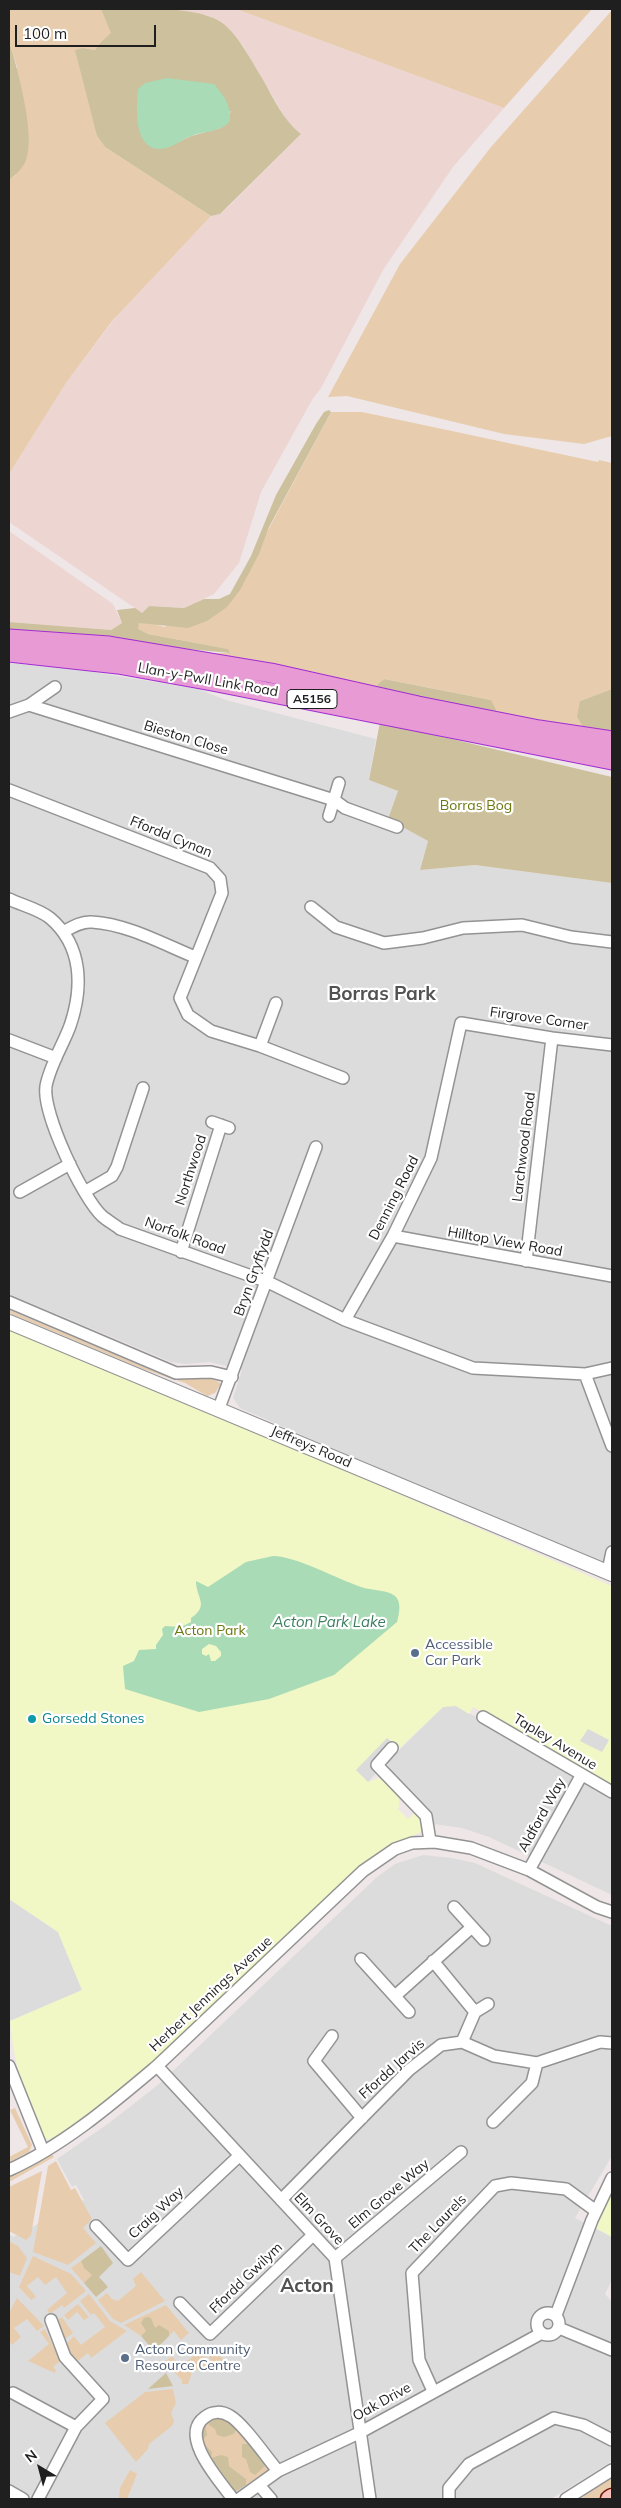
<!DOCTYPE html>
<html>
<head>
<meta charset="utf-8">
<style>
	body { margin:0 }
	#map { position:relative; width:621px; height:2508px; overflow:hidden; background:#efe6e8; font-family:Mulish,sans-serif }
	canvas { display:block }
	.frame { position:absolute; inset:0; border:10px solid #1f1f1f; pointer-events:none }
	.north { position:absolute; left:15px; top:2443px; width:50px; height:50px; -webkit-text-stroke:4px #fff; paint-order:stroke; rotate:323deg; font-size:14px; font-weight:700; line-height:20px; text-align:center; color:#1f1f1f }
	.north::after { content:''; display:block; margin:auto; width:18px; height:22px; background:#1f1f1f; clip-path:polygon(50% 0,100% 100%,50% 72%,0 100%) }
	.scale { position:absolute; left:15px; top:25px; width:141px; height:22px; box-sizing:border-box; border:2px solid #1f1f1f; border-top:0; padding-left:6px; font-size:15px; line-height:18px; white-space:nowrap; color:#1f1f1f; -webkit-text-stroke:4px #fff; paint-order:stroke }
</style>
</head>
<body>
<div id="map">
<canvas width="621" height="2508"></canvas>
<div class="frame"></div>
<div class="north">N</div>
<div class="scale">100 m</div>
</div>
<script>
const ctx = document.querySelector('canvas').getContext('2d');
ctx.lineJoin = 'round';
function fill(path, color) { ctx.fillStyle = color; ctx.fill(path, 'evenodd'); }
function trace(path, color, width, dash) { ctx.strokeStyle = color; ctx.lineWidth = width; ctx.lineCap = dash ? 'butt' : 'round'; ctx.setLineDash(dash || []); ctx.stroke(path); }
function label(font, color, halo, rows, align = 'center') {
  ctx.font = font + ' Mulish,sans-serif'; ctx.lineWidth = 4.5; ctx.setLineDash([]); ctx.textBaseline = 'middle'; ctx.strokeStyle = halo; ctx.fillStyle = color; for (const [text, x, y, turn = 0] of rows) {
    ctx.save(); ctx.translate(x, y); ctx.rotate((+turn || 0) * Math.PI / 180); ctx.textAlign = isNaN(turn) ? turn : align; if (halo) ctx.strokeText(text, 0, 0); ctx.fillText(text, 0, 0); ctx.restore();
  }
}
fill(new Path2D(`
	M 9,663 L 69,668 L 198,689 L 226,700 L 376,739 L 369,780 L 398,791 L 388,819 L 428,841 L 420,870 L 475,865 L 612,883 L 612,1570 L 240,1408 L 233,1398 L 242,1370 L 210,1362 L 185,1364 L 171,1362 L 9,1294 Z
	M 448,1705 L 456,1706 L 485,1722 L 612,1795 L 612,1895 L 489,1837 L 462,1828 L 434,1824 L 429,1810 L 393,1776 L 387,1762 L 443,1707 Z
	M 423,1855 L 452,1858 L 475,1863 L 612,1926 L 612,2156 L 575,2218 L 612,2237 L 612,2280 L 605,2294 L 612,2302 L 612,2461 L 551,2499 L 9,2499 L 9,2234 L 13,2237 L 84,2200 L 76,2185 L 72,2187 L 57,2159 L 109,2123 L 159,2084 L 377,1877 L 395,1864 Z
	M 9,1899 L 58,1932 L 82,1990 L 10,2021 Z`), '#dddcdd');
fill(new Path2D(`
	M 163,9 L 236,9 L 504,108 L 453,167 L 383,270 L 321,388 L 312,400 L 261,492 L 239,563 L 214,594 L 184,608 L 149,606 L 142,613 L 9,522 L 9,474 L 66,383 L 119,313 L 211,216 L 220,214 L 228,207 L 301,134 L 288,123 L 242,44 L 210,16 Z
	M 9,531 L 113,604 L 122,623 L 111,630 L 9,622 Z`), '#edd5d2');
fill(new Path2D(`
	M 9,9 L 101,9 L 112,33 L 101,42 L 95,50 L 83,48 L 97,136 L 105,147 L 211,216 L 113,320 L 66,383 L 9,474 L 9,180 L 16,175 L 17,67 L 9,41 Z
	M 236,9 L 592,9 L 504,108 Z
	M 612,10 L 612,436 L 584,444 L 504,434 L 347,396 L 328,397 L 400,264 L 491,147 Z
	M 331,412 L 362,412 L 598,462 L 599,460 L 612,463 L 612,689 L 580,701 L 587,733 L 495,718 L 491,700 L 384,679 L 378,684 L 373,693 L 145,645 L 213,653 L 229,653 L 227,649 L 148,634 L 137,629 L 139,622 L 147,622 L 164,627 L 227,607 Z
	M 9,1310 L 156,1372 C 170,1375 215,1375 221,1384 L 215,1393 L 207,1396 L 185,1383 L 143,1369 L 9,1313 Z
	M 15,2108 L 32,2145 L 29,2152 L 9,2162 L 9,2157 L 28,2147 L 10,2110 Z
	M 51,2153 L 54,2157 L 9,2182 L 9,2176 Z
	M 56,2161 L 71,2190 L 75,2188 L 92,2219 L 83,2228 L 96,2243 L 68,2265 L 33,2252 L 48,2166 Z
	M 42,2171 L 31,2235 L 26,2240 L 9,2231 L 9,2187 Z
	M 9,2241 L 18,2246 L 27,2258 L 20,2276 L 9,2272 Z
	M 33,2256 L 71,2274 L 86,2291 L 64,2308 L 62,2305 L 50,2314 L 47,2310 L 67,2293 L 56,2277 L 45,2285 L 38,2277 L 27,2286 L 36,2297 L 31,2300 L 19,2287 Z
	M 81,2261 L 84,2268 L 92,2275 L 84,2283 L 71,2268 Z
	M 141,2272 L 165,2301 L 121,2323 L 113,2319 L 98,2300 L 107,2293 L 112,2299 L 118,2301 L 136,2286 L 133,2279 Z
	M 89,2294 L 110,2321 L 127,2331 L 91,2358 L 88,2353 L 74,2364 L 66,2344 L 74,2336 L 81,2345 L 105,2327 L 94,2313 L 91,2315 L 80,2301 Z
	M 17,2298 L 44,2326 L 37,2331 L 27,2319 L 14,2328 L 21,2337 L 12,2345 L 9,2341 L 9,2313 Z
	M 78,2304 L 89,2317 L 84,2320 L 77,2312 L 68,2320 L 64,2315 Z
	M 166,2305 L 189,2333 L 181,2340 L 174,2331 L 169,2336 L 169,2331 C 159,2329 149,2326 141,2336 L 124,2325 Z
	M 62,2317 L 73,2333 L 64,2340 L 58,2320 Z
	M 45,2329 L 60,2361 L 53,2367 L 56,2370 L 55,2373 L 28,2361 L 49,2344 L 40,2332 Z
	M 209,2345 L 227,2363 L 214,2371 L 206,2348 Z
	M 203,2348 L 211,2372 L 205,2369 L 193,2370 L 188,2384 L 182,2384 L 182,2380 L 164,2362 L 172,2356 L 180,2367 Z
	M 173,2389 L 176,2403 L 171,2413 L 174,2421 L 172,2426 L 149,2444 L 148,2449 L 136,2462 L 105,2423 L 145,2392 Z
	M 208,2421 L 237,2428 L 249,2444 L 242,2444 L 248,2464 L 265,2466 L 268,2470 L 246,2485 L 246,2479 L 229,2466 L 211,2458 L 201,2441 L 205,2424 Z
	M 130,2470 L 137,2474 L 127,2499 L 119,2499 L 120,2488 Z
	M 612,2473 L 612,2493 L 602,2499 L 580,2499 L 585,2496 L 586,2490 Z`), '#e7cdae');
fill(new Path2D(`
	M 101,9 C 133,9 201,4 225,25 C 241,40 251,60 262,78 C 274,99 283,120 301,134 L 220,214 L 211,216 L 105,147 L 97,136 L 75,50 L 83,48 L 95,50 L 101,42 L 111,33 ZM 231,111 L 221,128 L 191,136 L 166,148 Z
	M 9,41 C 17,67 36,135 26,160 C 23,168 16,175 9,180 Z
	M 329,410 L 331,412 L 269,527 L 259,554 L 240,590 L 227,607 L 207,621 L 188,628 L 139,623 L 138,629 L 148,634 L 228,649 L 230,653 L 9,632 L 9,622 L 111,630 L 122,623 L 117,610 L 135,608 L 142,613 L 149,606 L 184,608 L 204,599 L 219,599 L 230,594 L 251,556 L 276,495 L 316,424 L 324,412 Z
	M 384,679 L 491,700 L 496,710 L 495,718 L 373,693 L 378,684 Z
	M 612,689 L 612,736 L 587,733 L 577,717 L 580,701 Z
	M 380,722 L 612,777 L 612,883 L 475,865 L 420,870 L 428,841 L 388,819 L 398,791 L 369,780 Z
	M 101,2246 L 113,2263 L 99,2277 L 108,2287 L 96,2297 L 84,2283 L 92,2275 L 84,2268 L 81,2261 Z
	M 148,2317 L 151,2318 L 155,2328 L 159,2325 L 169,2331 L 169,2336 L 154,2351 L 141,2336 L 146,2331 L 141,2323 L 144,2318 Z
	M 166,2373 L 173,2386 L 148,2389 Z
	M 215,2416 L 223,2416 L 237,2428 L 234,2434 L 224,2437 L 217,2435 L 215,2429 L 209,2425 L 208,2421 Z
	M 205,2424 L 207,2435 L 201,2441 L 212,2452 L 211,2458 L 221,2455 L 228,2457 L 229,2466 L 246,2479 L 246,2485 L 234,2493 L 202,2450 L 199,2436 Z
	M 242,2444 L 249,2444 L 265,2466 L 255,2475 L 250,2472 L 246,2459 L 242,2457 Z`), '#cdc09c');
fill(new Path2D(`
	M 9,1330 L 219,1416 L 612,1586 L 612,1787 L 473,1707 L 469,1714 L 456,1706 L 443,1707 L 399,1749 L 387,1738 L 368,1782 L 379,1778 C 389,1787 404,1795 398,1809 L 408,1819 L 415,1813 L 422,1820 L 421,1832 L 392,1845 L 367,1862 L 327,1896 L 146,2070 L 54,2139 L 52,2137 L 49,2140 L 44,2138 C 25,2097 14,2067 10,2021 L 82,1990 L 58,1932 L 9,1899 Z
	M 612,2193 L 612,2237 L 592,2226 Z`), '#f1f7c5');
fill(new Path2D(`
	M 588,1729 L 609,1740 L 602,1752 L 580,1741 Z
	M 387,1738 L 399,1749 L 368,1782 L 356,1770 Z`), '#dbdbdb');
fill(new Path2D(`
	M 167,78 L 214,84 C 224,96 231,104 230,121 C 222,132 203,131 191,136 C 183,139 175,146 166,148 C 133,156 136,108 138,89 L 145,83 Z
	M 273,1556 C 296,1556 337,1579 361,1587 C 372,1591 386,1589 395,1596 C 402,1602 399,1614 397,1622 L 334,1675 L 269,1699 L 199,1712 L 125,1689 L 123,1666 L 134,1661 L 139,1650 L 156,1649 L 156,1645 L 163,1635 L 162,1629 L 165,1626 L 181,1627 L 191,1622 L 191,1618 C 210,1605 196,1598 196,1581 L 208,1587 L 246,1562 ZM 209,1644 L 216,1646 L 221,1652 L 221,1656 L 215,1661 L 211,1661 L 209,1654 L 206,1656 L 202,1654 L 202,1649 Z`), '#a8dbb6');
const minor = new Path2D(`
	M 29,705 L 334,800 L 345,808 L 397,827
	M 9,712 L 29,705 L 55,687
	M 9,790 L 210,868 L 220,879 L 222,893 L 180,998 L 188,1015 L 211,1031 L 260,1046 L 343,1078
	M 329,816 L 339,783
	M 9,899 C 21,905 39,909 50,918 C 83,946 83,988 70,1026 C 63,1045 50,1065 46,1086 C 42,1113 82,1197 102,1216 C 108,1221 115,1225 120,1229 L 268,1282 L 345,1320 L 473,1368 L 585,1374 L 612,1368
	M 311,907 L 336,927 L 384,943 L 423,938 L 463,928 L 522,925 L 571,937 L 612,942
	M 63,932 C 72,927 82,921 92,922 C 127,924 163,944 195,957
	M 9,1040 L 56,1058
	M 260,1046 L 276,1003
	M 212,1122 L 229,1128
	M 86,1191 L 112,1176 L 117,1167 L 143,1088
	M 20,1192 L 70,1164
	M 393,1236 L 612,1276
	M 181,1252 L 221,1125
	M 526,1261 L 552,1038
	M 9,1302 L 176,1373 L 211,1372 L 232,1377
	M 345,1320 L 393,1236 L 431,1158 L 461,1023 L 552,1038 L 612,1045
	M 585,1374 L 612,1446
	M 219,1408 L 316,1147
	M 608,1571 L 612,1552
	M 483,1717 L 612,1792
	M 392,1748 L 377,1765 L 426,1816 L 430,1841
	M 529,1870 L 581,1776
	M 454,1907 L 484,1940
	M 361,1959 L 409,2012
	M 433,1961 L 475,2012 L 462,2042
	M 395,1996 L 472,1927
	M 475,2012 L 488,2004
	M 332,2036 L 314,2061 L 362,2118
	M 9,2066 L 43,2151
	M 157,2066 L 335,2258 L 370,2499
	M 493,2122 L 532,2083 L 537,2063
	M 9,2170 C 63,2146 112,2104 157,2066 L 363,1871 L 395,1849 L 412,1843 L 435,1842 L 471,1848 L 529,1870 L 597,1907 L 612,1912
	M 281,2200 L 409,2070 L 441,2045 L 462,2042 L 494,2056 L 537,2063 L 600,2042 L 612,2043
	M 96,2226 L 128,2260 L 239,2156
	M 335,2258 L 461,2152
	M 180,2303 L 210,2334 L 313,2235
	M537 2324a11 11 0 1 1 22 0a11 11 0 1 1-22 0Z
	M 556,2315 L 592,2220 L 612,2178
	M 559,2328 L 612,2350
	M 433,2391 L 419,2360 L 412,2273 L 495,2186 L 511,2183 L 566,2189 L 596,2211
	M 13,2393 L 76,2427
	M 259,2485 L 271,2499
	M 9,2491 L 23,2499
	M 38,2499 L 76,2427 L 103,2399 L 65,2357 L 51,2320
	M 233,2499 C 220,2481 178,2436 205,2417 C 212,2411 222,2411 230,2416 C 243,2423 267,2458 278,2471
	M 239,2499 L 278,2471 L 359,2433 L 542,2333
	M 449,2499 L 449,2488 L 469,2464 L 554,2418 L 583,2425 L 612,2440
	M 566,2499 L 612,2470`);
const tertiary = new Path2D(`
	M 9,1322 L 612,1574`);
const secondary = new Path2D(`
	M 609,2499 L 612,2497`);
const trunk = new Path2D(`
	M 9,639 L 109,646 L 271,673 L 418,706 L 539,730 L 612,741
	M 9,652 L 118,664 L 212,681 L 612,760`);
trace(minor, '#939393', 14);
trace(tertiary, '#939393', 16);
trace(secondary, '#72190a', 19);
trace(trunk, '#a12dd3', 21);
trace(minor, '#fff', 11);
trace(tertiary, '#fff', 14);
trace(secondary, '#f7c2bc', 16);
trace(trunk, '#e89ad4', 19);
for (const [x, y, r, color] of [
	[415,1653,5,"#5c6f8a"],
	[32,1719,5,"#0f9aa8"],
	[125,2358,5,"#5c6f8a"]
]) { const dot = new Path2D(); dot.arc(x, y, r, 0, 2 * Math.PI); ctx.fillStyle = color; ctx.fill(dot); trace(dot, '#fff', 2); }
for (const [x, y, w] of [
	[312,699,50]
]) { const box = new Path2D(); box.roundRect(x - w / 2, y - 9.5, w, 19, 4); ctx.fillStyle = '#fff'; ctx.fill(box); trace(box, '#1f1f1f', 1); }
label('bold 12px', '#1f1f1f', null, [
	["A5156",312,699]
]);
label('14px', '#1f1f1f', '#fff', [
	["Llan-y-Pwll Link Road",208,680,10],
	["Bieston Close",186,738,17],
	["Ffordd Cynan",171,837,22],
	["Firgrove Corner",539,1019,8],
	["Larchwood Road",524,1147,-83],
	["Northwood",191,1170,-72],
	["Denning Road",394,1198,-63],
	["Norfolk Road",185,1236,20],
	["Hilltop View Road",505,1242,10],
	["Bryn Gryffydd",254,1273,-70],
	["Jeffreys Road",311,1447,23],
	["Tapley Avenue",555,1742,31],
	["Aldford Way",542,1815,-61],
	["Herbert Jennings Avenue",211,1994,-43],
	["Ffordd Jarvis",392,2069,-42],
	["Elm Grove Way",389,2194,-40],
	["Craig Way",156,2213,-43],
	["Elm Grove",319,2219,47],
	["The Laurels",438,2224,-46],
	["Ffordd Gwilym",246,2278,-44],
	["Oak Drive",382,2402,-29]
]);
label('14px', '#6c7911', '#fff', [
	["Borras Bog",476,806],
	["Acton Park",210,1631]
]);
label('14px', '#4e5e75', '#fff', [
	["Accessible",425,1645],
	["Car Park",425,1661],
	["Acton Community",135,2350],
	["Resource Centre",135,2366]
], 'left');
label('14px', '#0d838f', '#fff', [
	["Gorsedd Stones",42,1719]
], 'left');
label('italic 15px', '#3c7d5f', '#fff', [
	["Acton Park Lake",329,1622]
]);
label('bold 19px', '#525252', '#fff', [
	["Borras Park",382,994],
	["Acton",307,2286]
]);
</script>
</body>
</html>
